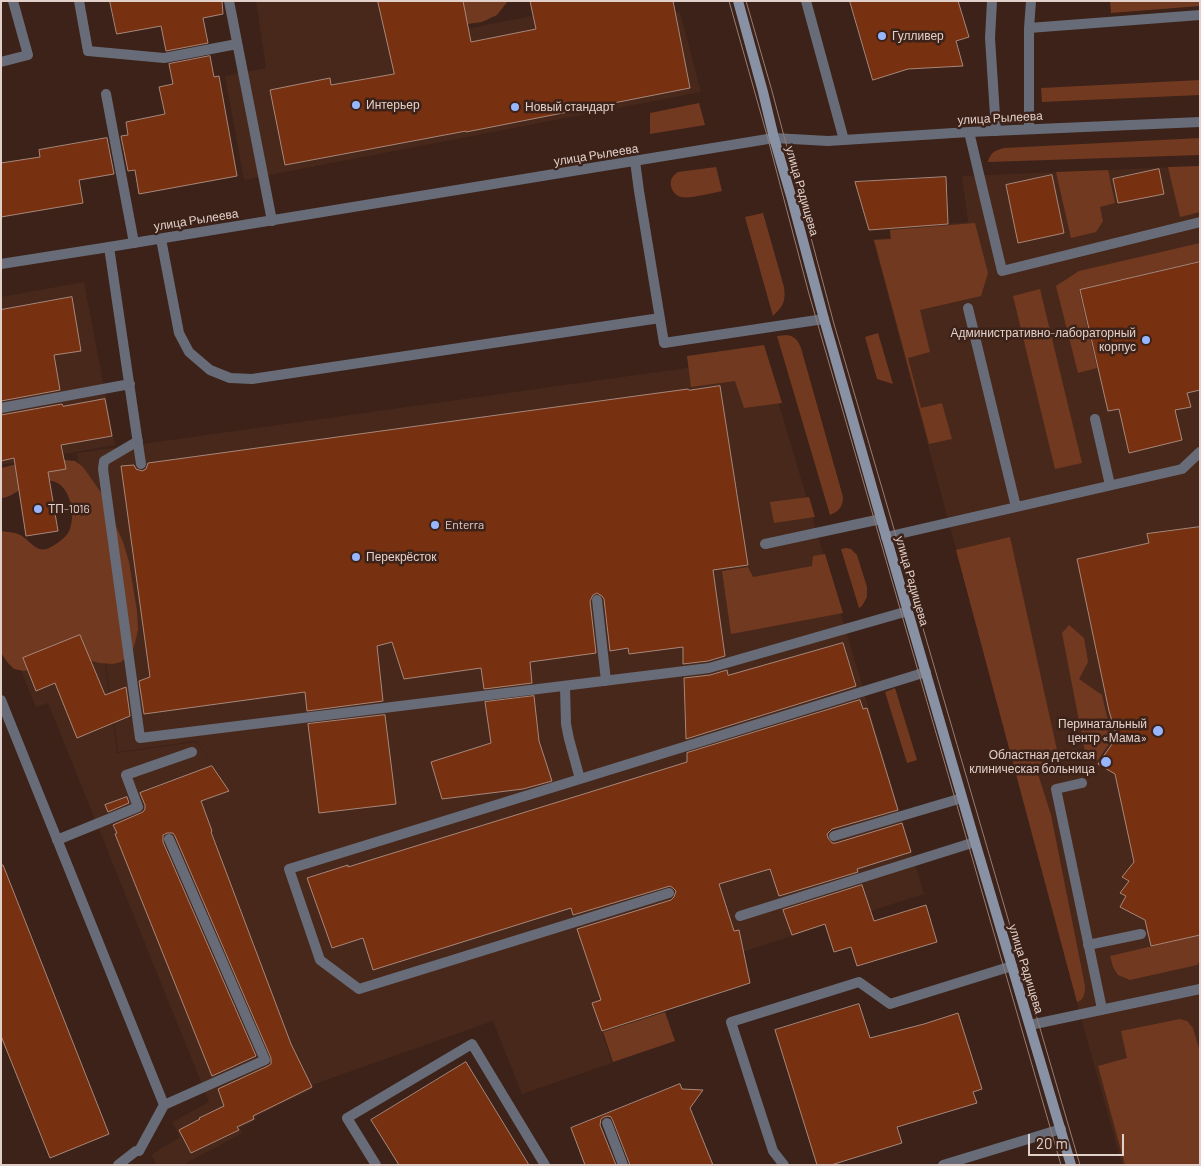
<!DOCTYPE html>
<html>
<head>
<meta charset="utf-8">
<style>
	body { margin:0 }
	#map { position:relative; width:1201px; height:1166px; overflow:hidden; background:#3c2218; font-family:Barlow,sans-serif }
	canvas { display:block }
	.frame { position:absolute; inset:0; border:2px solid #e2d0ca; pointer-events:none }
	.scale { position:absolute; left:1028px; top:1134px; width:96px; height:22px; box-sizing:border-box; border:2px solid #e2d0ca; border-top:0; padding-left:6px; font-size:15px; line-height:18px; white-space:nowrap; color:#e2d0ca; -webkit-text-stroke:4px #3c2218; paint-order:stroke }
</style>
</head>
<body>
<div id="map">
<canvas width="1201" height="1166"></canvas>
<div class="frame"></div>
<div class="scale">20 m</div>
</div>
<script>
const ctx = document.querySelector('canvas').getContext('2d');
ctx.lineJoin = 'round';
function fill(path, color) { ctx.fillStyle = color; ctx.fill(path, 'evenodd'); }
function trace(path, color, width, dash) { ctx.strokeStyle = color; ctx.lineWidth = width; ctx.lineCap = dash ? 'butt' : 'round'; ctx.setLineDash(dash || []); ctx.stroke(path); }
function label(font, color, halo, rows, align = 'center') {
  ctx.font = font + ' Barlow,sans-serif'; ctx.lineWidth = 5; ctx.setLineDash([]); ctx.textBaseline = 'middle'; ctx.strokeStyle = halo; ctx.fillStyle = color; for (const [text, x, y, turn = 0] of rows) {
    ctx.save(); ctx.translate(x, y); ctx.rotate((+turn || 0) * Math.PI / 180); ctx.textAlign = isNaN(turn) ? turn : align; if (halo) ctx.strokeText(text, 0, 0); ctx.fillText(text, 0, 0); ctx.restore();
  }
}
fill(new Path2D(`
	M 256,1 L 424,1 L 430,36 L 547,13 L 552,37 L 680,12 L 701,92 L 244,180 L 225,76 L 266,68 Z
	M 1200,166 L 1200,1165 L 1122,1165 L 1080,1014 L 873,239 L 890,238 L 889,229 L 968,222 L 962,176 Z
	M 84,282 L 115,445 L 1,465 L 1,297 Z
	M 765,357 L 924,894 L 742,952 L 751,982 L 602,1032 L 612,1063 L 522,1094 L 493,1021 L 312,1085 L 313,1089 L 255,1117 L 256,1120 L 240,1128 L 242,1133 L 183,1165 L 157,1165 L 151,1155 L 180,1137 L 172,1122 L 209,1102 L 48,703 L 36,707 L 15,656 L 99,620 L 117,753 L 196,742 L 216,769 L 196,741 L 118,752 L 77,453 Z`), '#48281b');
fill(new Path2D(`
	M 416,1 L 508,1 L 497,15 L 482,22 L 468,24 L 447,23 Z
	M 1110,1 L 1200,1 L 1200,6 L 1111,13 Z
	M 1200,80 L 1200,95 L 1042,102 L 1041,88 Z
	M 699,103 L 705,125 L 650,134 L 650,113 Z
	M 1200,138 L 1200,155 L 988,162 C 990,152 996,150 1004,148 Z
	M 1200,166 L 1200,212 L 1180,217 L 1168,167 Z
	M 716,167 L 722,191 C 713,193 689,199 681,197 C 676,196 672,191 671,186 C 670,179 673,175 678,172 Z
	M 1108,170 L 1115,203 L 1100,207 L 1103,221 L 1096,232 L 1071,238 L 1056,172 Z
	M 763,213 L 784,287 C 786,302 783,306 773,316 L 745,217 Z
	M 975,223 L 988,273 L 981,296 L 920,310 L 930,352 L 908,358 L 921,408 L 942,403 L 952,439 L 929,444 L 874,240 L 891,239 L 890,230 Z
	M 1200,243 L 1200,261 L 1079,290 L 1097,368 L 1078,373 L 1056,286 L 1079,271 Z
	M 1040,289 L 1082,463 L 1055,469 L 1013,296 Z
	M 878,333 L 893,384 L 877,379 L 865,337 Z
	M 786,335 C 795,336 798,340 801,348 L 843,497 C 843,507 839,511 830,515 L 777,336 Z
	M 764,345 L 782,403 L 744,408 L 735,381 L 691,387 L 687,356 Z
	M 54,459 L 75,461 L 83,467 L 102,494 L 123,542 L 129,562 L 137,611 L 138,630 L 135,643 L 132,652 L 121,662 L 113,664 L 99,663 L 75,656 L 24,671 L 14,669 L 8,663 L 1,653 L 1,531 C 7,532 15,532 20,535 C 29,539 35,552 46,549 C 52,548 65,538 68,533 C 77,519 71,484 52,481 C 43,480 30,485 22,489 C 15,492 9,498 1,498 L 1,468 L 25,462 Z
	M 809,497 L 815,517 L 774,523 L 770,502 Z
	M 1010,537 L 1061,768 L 1038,774 L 1051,815 L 1085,986 C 1085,993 1084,1000 1077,1002 L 956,550 Z
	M 846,548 L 851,549 L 857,555 L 867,587 L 867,597 L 862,606 L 859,608 L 841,549 Z
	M 825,554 L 843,613 L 731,634 L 722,571 L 748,567 L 753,577 L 812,566 L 813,556 Z
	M 1069,625 L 1084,638 L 1088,662 L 1079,679 L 1102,695 L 1108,721 L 1113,738 L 1098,760 L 1087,762 L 1062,633 Z
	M 895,688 L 917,760 L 907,763 L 885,692 Z
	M 1200,935 L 1200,961 L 1197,965 L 1130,980 L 1118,975 L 1113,967 L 1110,956 Z
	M 665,1012 L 675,1041 L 613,1062 L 603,1032 Z
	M 1180,1019 L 1187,1021 L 1193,1028 L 1200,1052 L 1200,1165 L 1125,1165 L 1098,1066 L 1127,1058 L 1121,1031 Z`), '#723921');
const building = new Path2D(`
	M 110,1 L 222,1 L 223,14 L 203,18 L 208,43 L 166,51 L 161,26 L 117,34 Z
	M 378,1 L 463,1 L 471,42 L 536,29 L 530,1 L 673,1 L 690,88 L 466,132 L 466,131 L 285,165 L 270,90 L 330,78 L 331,85 L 394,74 Z
	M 850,1 L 958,1 L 969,37 L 956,41 L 963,66 L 908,69 L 873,80 Z
	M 210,56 L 214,77 L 219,76 L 237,176 L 139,194 L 135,170 L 128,171 L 121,136 L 128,135 L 126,122 L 165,114 L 159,87 L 173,84 L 169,64 Z
	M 107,138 L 114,174 L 79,180 L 83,203 L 1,217 L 1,163 L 40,157 L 39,150 Z
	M 1159,169 L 1164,194 L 1118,203 L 1113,179 Z
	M 1052,175 L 1064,233 L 1018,243 L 1006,185 Z
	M 946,177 L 948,224 L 869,230 L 855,182 Z
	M 1200,262 L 1200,390 L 1187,393 L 1191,407 L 1175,410 L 1182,440 L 1129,453 L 1119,409 L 1108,411 L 1080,290 Z
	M 72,297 L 81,351 L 54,355 L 60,390 L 1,401 L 1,310 Z
	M 720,386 L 748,565 L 713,570 L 725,656 L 708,661 L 683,664 L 683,647 L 629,654 L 628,648 L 610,651 L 604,599 L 602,596 L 597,593 L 593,595 L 590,601 L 596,653 L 530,662 L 532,683 L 484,689 L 481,668 L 404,679 L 392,642 L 377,646 L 383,701 L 307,711 L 305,692 L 144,714 L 139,681 L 150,677 L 121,466 L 134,465 L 136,469 L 142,471 L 146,469 L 148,463 L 636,396 L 688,389 L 689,390 Z
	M 105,399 L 112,436 L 61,445 L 66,469 L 48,472 L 58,531 L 26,536 L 14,458 L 1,461 L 1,415 L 62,404 L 63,406 Z
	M 1200,527 L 1200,935 L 1151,946 L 1145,920 L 1120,907 L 1126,896 L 1120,893 L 1129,881 L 1122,877 L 1134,862 L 1115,774 L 1098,764 L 1117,737 L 1109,711 L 1077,559 L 1149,543 L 1147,534 Z
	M 80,635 L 105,695 L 126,687 L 130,716 L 77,738 L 55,683 L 36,691 L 23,658 Z
	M 843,643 L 856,686 L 686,739 L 684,678 L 710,675 L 727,670 L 728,675 Z
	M 534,696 L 539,741 L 552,781 L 523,789 L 442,799 L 431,762 L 491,743 L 485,702 Z
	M 860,700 L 863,709 L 867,708 L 898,810 L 832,829 L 827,834 L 828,838 L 832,843 L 836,843 L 902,823 L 911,852 L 857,869 L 858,872 L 779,896 L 770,869 L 719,884 L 734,931 L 739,930 L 750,983 L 602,1031 L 592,1003 L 601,1000 L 577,929 L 671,900 L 674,897 L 676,891 L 673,888 L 670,886 L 573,915 L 571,908 L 373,970 L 363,938 L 332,948 L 307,878 L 348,865 L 348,867 L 687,762 L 687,753 Z
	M 385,715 L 396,804 L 319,813 L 308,724 Z
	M 212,766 L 229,791 L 201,801 L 212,831 L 211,832 L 291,1044 L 312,1087 L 253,1116 L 254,1119 L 237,1127 L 239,1130 L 191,1153 L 179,1130 L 200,1119 L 199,1118 L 224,1106 L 218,1089 L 268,1066 L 271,1064 L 271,1058 L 175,836 L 173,833 L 167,833 L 163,835 L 163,842 L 256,1056 L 212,1076 L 115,834 L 117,833 L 113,825 L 143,812 L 145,809 L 145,805 L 140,793 Z
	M 127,797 L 129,803 L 108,812 L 105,805 Z
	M 1,865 L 3,865 L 109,1134 L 50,1158 L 1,1036 Z
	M 862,885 L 874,921 L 926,905 L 937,942 L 857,966 L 851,947 L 834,952 L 825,924 L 792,935 L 783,910 Z
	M 859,1004 L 870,1038 L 924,1024 L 958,1013 L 982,1089 L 973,1092 L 977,1103 L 897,1127 L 902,1143 L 831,1165 L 817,1165 L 775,1030 Z
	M 466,1062 L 529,1165 L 399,1165 L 371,1120 Z
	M 680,1084 L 682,1089 L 703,1090 L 690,1108 L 713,1165 L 630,1165 L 613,1121 L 611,1117 L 608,1116 L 604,1117 L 601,1119 L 600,1125 L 616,1165 L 585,1165 L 571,1128 Z`);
fill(building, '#773010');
trace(building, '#a7877a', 1);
trace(new Path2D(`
	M 79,1 L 88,51 L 164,58 L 237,44
	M 229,1 L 272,221
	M 806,1 L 844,140
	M 992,1 L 990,38 L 996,131
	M 1029,28 L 1031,1
	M 1,62 L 28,55 L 13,1
	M 106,94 L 134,243
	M 1029,129 L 1029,28 L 1200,15
	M 969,132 L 1002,271 L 1200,222
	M 635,161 L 639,191 L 664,343 L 824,319
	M 161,239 L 179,333 L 189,352 L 210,370 L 230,378 L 252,379 L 660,318
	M 109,247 L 141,464
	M 968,308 L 1016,507
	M 1,408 L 130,384
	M 1095,419 L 1110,485
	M 138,441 L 104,461 L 103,469 L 140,738 L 709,668 L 908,611
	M 886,537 L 1182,469 L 1200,452
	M 765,544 L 881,519
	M 597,600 L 606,681
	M 565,686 L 566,724 L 569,739 L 580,779
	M 1,700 L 164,1105 L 139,1151 L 136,1151 L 118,1165
	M 1082,783 L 1056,789 L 1102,1009
	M 834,836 L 962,798
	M 57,840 L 138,807 L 126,775 L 192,752
	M 669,893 L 359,989 L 320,960 L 289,869 L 926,672
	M 740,916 L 975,842
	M 1088,945 L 1141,934
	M 1030,1025 L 1200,989
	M 164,1105 L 265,1060 L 169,839
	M 607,1123 L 623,1165
	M 376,1165 L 347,1118 L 472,1044 L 545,1165
	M 784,1165 L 773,1151 L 731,1022 L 859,982 L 890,1004 L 1012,966
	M 943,1165 L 1061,1129`), '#676c78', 10);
trace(new Path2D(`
	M 1,264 L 109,247 L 774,138 L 828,141 L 969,132 L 1200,122`), '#676c78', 10);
trace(new Path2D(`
	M 738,1 L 763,92 L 774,138 L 791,196 L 824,319 L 881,519 L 975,842 L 1071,1165`), '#8991a4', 10);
trace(new Path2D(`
	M 729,1 L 768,139 L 809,294 L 1061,1165
	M 746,1 L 772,91 L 834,324 L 1080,1165`), '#937d75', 1);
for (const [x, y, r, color] of [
	[882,36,5,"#97b6fd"],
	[356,105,5,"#97b6fd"],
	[515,107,5,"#97b6fd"],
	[1146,340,5,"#97b6fd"],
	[38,509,5,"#97b6fd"],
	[435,525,5,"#97b6fd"],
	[356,557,5,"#97b6fd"],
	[1158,731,6,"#97b6fd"],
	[1106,762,6,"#97b6fd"]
]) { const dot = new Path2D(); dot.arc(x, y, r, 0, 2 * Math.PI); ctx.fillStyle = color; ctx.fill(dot); trace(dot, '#3c2218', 2); }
label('12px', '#e2d0ca', '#3c2218', [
	["Гулливер",892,36],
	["Интерьер",366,105],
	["Новый стандарт",525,107],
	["Административно-лабораторный",1136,333,"right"],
	["корпус",1136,347,"right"],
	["ТП-1016",48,509],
	["Enterra",445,525],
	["Перекрёсток",366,557],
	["Перинатальный",1147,724,"right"],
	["центр «Мама»",1147,738,"right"],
	["Областная детская",1095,755,"right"],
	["клиническая больница",1095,769,"right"]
], 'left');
label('12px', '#e2d0ca', '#3c2218', [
	["улица Рылеева",1000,118,-3],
	["улица Рылеева",596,155,-9],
	["улица Радищева",802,191,74],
	["улица Рылеева",196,220,-9],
	["улица Радищева",912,581,74],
	["улица Радищева",1026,969,73]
]);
</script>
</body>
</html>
